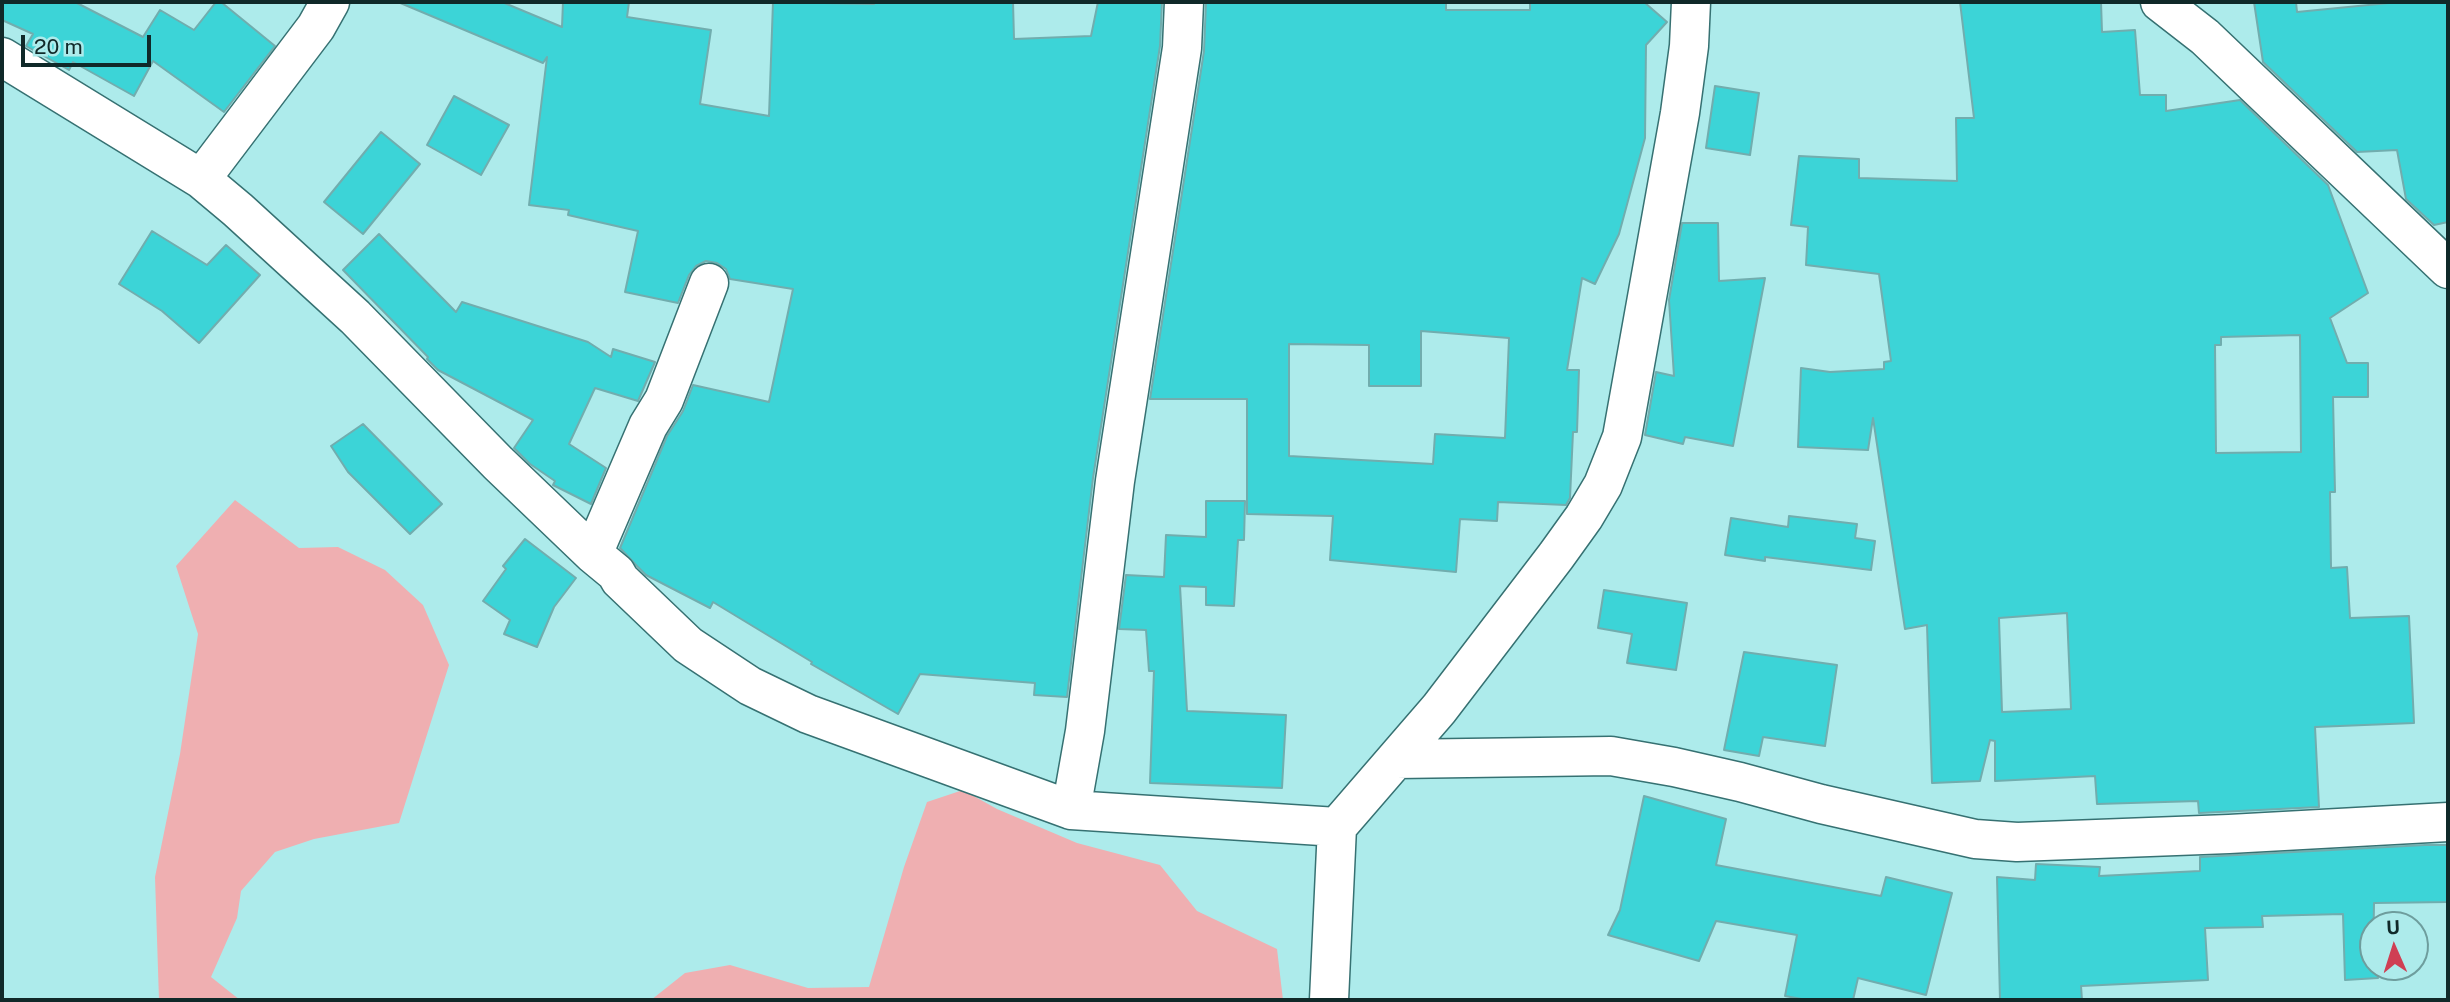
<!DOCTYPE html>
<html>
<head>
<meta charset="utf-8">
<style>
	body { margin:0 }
	#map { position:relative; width:2450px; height:1002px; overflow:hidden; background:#adebeb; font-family:"Public Sans",sans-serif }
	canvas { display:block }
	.frame { position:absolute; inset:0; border:4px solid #102929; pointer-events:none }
	.north { position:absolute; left:2359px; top:911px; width:70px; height:70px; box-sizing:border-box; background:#adebeb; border:2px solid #6e9d9d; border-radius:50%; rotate:357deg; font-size:19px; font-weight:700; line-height:28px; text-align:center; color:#102929 }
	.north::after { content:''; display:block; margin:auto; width:24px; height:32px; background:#cf3f53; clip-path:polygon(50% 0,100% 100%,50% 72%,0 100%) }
	.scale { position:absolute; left:21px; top:35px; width:130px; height:32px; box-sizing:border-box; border:4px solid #102929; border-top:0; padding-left:9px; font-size:21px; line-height:24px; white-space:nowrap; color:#102929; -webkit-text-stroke:5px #adebeb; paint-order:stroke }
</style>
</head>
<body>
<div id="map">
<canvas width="2450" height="1002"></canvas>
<div class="frame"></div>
<div class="north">U</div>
<div class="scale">20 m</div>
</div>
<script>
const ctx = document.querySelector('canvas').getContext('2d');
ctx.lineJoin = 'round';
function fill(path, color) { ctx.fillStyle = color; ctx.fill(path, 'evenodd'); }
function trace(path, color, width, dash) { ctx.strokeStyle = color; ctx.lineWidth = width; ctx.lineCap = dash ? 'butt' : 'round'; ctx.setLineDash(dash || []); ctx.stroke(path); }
fill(new Path2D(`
	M 235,500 L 299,548 L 338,547 L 385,570 L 423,605 L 449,665 L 399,823 L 314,839 L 275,852 L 241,891 L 237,918 L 211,977 L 240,1000 L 159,1000 L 155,877 L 180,754 L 198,634 L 176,566 Z
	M 963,790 L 997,809 L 1077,843 L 1160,865 L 1197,911 L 1277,949 L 1283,1000 L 651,1000 L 685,973 L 730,965 L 808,988 L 869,987 L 904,867 L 927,802 Z`), '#efafb1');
const building = new Path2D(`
	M 2,2 L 75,2 L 143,37 L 160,10 L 194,30 L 216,2 L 221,2 L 275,46 L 224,112 L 153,61 L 134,96 L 73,62 L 69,70 L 26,46 L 33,34 L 2,20 Z
	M 398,2 L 502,2 L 562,27 L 563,2 L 629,2 L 627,17 L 711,30 L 700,104 L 769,116 L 773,2 L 874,4 L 874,2 L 1013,2 L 1014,39 L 1091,36 L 1098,2 L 1162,2 L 1160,46 L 1093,478 L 1067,697 L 1034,695 L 1035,683 L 920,674 L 898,714 L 811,664 L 812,662 L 713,602 L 710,608 L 646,575 L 637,566 L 620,548 L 667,436 L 683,411 L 693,385 L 769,402 L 793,289 L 730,279 L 726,269 L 717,263 L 706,261 L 696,266 L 689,275 L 678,303 L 625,292 L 638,231 L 568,215 L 569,210 L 529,205 L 547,57 L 543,63 Z
	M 1206,2 L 1446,2 L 1446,10 L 1530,10 L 1530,2 L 1644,2 L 1667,22 L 1646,45 L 1645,138 L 1619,234 L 1595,284 L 1582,278 L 1567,370 L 1579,370 L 1577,432 L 1573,432 L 1570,498 L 1566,505 L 1498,502 L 1497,521 L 1460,519 L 1456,572 L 1330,560 L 1333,516 L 1247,514 L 1247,399 L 1150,399 L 1204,51 ZM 1421,331 L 1509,338 L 1505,438 L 1435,434 L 1433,464 L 1289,456 L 1289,344 L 1369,345 L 1369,386 L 1421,386 Z
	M 1960,2 L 2101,2 L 2102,32 L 2135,30 L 2140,95 L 2166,95 L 2166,111 L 2240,100 L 2328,185 L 2368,293 L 2330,318 L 2347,363 L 2368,363 L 2368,397 L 2333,397 L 2335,492 L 2330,492 L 2331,568 L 2347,567 L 2350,618 L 2409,616 L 2414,723 L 2315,727 L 2319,807 L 2199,813 L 2198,801 L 2097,804 L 2095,776 L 1995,781 L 1995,741 L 1990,740 L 1980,781 L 1932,783 L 1927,625 L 1905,629 L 1873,418 L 1868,450 L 1798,447 L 1801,368 L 1830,372 L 1884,369 L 1884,362 L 1891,361 L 1879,274 L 1806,265 L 1808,227 L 1791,225 L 1799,156 L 1859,159 L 1859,178 L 1957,181 L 1956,118 L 1974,118 ZM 2300,335 L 2301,452 L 2216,453 L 2215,345 L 2221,345 L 2221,337 ZM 2067,613 L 2071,709 L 2002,712 L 1999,618 Z
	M 2254,2 L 2296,2 L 2297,12 L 2399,2 L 2448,2 L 2448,222 L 2434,225 L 2406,199 L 2397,150 L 2357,152 L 2263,62 Z
	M 1715,86 L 1759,93 L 1750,155 L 1706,148 Z
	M 454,96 L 509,125 L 481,175 L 427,145 Z
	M 381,132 L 420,164 L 363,234 L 324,202 Z
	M 1682,223 L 1718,223 L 1719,281 L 1765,278 L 1733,446 L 1685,437 L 1683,444 L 1645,435 L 1656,372 L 1674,376 L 1669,300 Z
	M 152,231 L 207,265 L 226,245 L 260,275 L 199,343 L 162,311 L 119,284 Z
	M 379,234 L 456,312 L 462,302 L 588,342 L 611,357 L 613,349 L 655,362 L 638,401 L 595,388 L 569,444 L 606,468 L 591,504 L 553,485 L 555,481 L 530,464 L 514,448 L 533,420 L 438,370 L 427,359 L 428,357 L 343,270 Z
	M 363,424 L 442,504 L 410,534 L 348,472 L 331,446 Z
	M 1206,501 L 1245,501 L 1244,540 L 1238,540 L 1234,606 L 1206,605 L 1206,587 L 1180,586 L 1187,711 L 1286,715 L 1282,788 L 1150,783 L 1154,671 L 1149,671 L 1146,630 L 1119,629 L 1126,575 L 1164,577 L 1166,535 L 1206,537 Z
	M 1789,516 L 1857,524 L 1855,538 L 1875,541 L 1871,570 L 1765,557 L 1765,561 L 1725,555 L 1731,518 L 1788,527 Z
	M 525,539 L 576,578 L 554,607 L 537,647 L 504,634 L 510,620 L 483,601 L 506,569 L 503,566 Z
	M 1604,590 L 1687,603 L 1676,670 L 1627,663 L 1632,634 L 1598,628 Z
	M 1744,652 L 1837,665 L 1825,746 L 1763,737 L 1759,756 L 1724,750 Z
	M 1644,796 L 1726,819 L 1716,865 L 1881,896 L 1886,877 L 1952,893 L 1926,995 L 1858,978 L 1853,1000 L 1807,1000 L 1785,996 L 1797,935 L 1716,921 L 1699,961 L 1608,935 L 1620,910 Z
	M 2425,845 L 2448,845 L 2448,902 L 2374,903 L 2373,967 L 2377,967 L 2378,978 L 2345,980 L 2343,914 L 2262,916 L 2263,927 L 2205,928 L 2208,980 L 2081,986 L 2082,1000 L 2000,1000 L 1997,877 L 2035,880 L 2036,864 L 2100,867 L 2099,876 L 2200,871 L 2200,857 Z`);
fill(building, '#3cd4d7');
trace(building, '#71adae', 2);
const minor = new Path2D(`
	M 2160,2 L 2205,37 L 2448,269
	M 2,57 L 201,179 L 238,210 L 355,317 L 498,463 L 593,554 L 616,573 L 620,580 L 688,645 L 750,686 L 808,714 L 1071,810 L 1337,827
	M 201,179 L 316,27 L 330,2
	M 593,554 L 648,426 L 664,400 L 709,283
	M 1396,759 L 1611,756 L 1674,767 L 1740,782 L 1821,804 L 1975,839 L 2017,842 L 2229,834 L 2448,822
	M 1071,810 L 1085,731 L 1115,481 L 1182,48 L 1184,2
	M 1329,1000 L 1337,827 L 1439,709 L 1556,556 L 1584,517 L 1603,485 L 1622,437 L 1680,113 L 1689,46 L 1691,2`);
trace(minor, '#367172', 41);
trace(minor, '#fff', 38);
</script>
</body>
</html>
